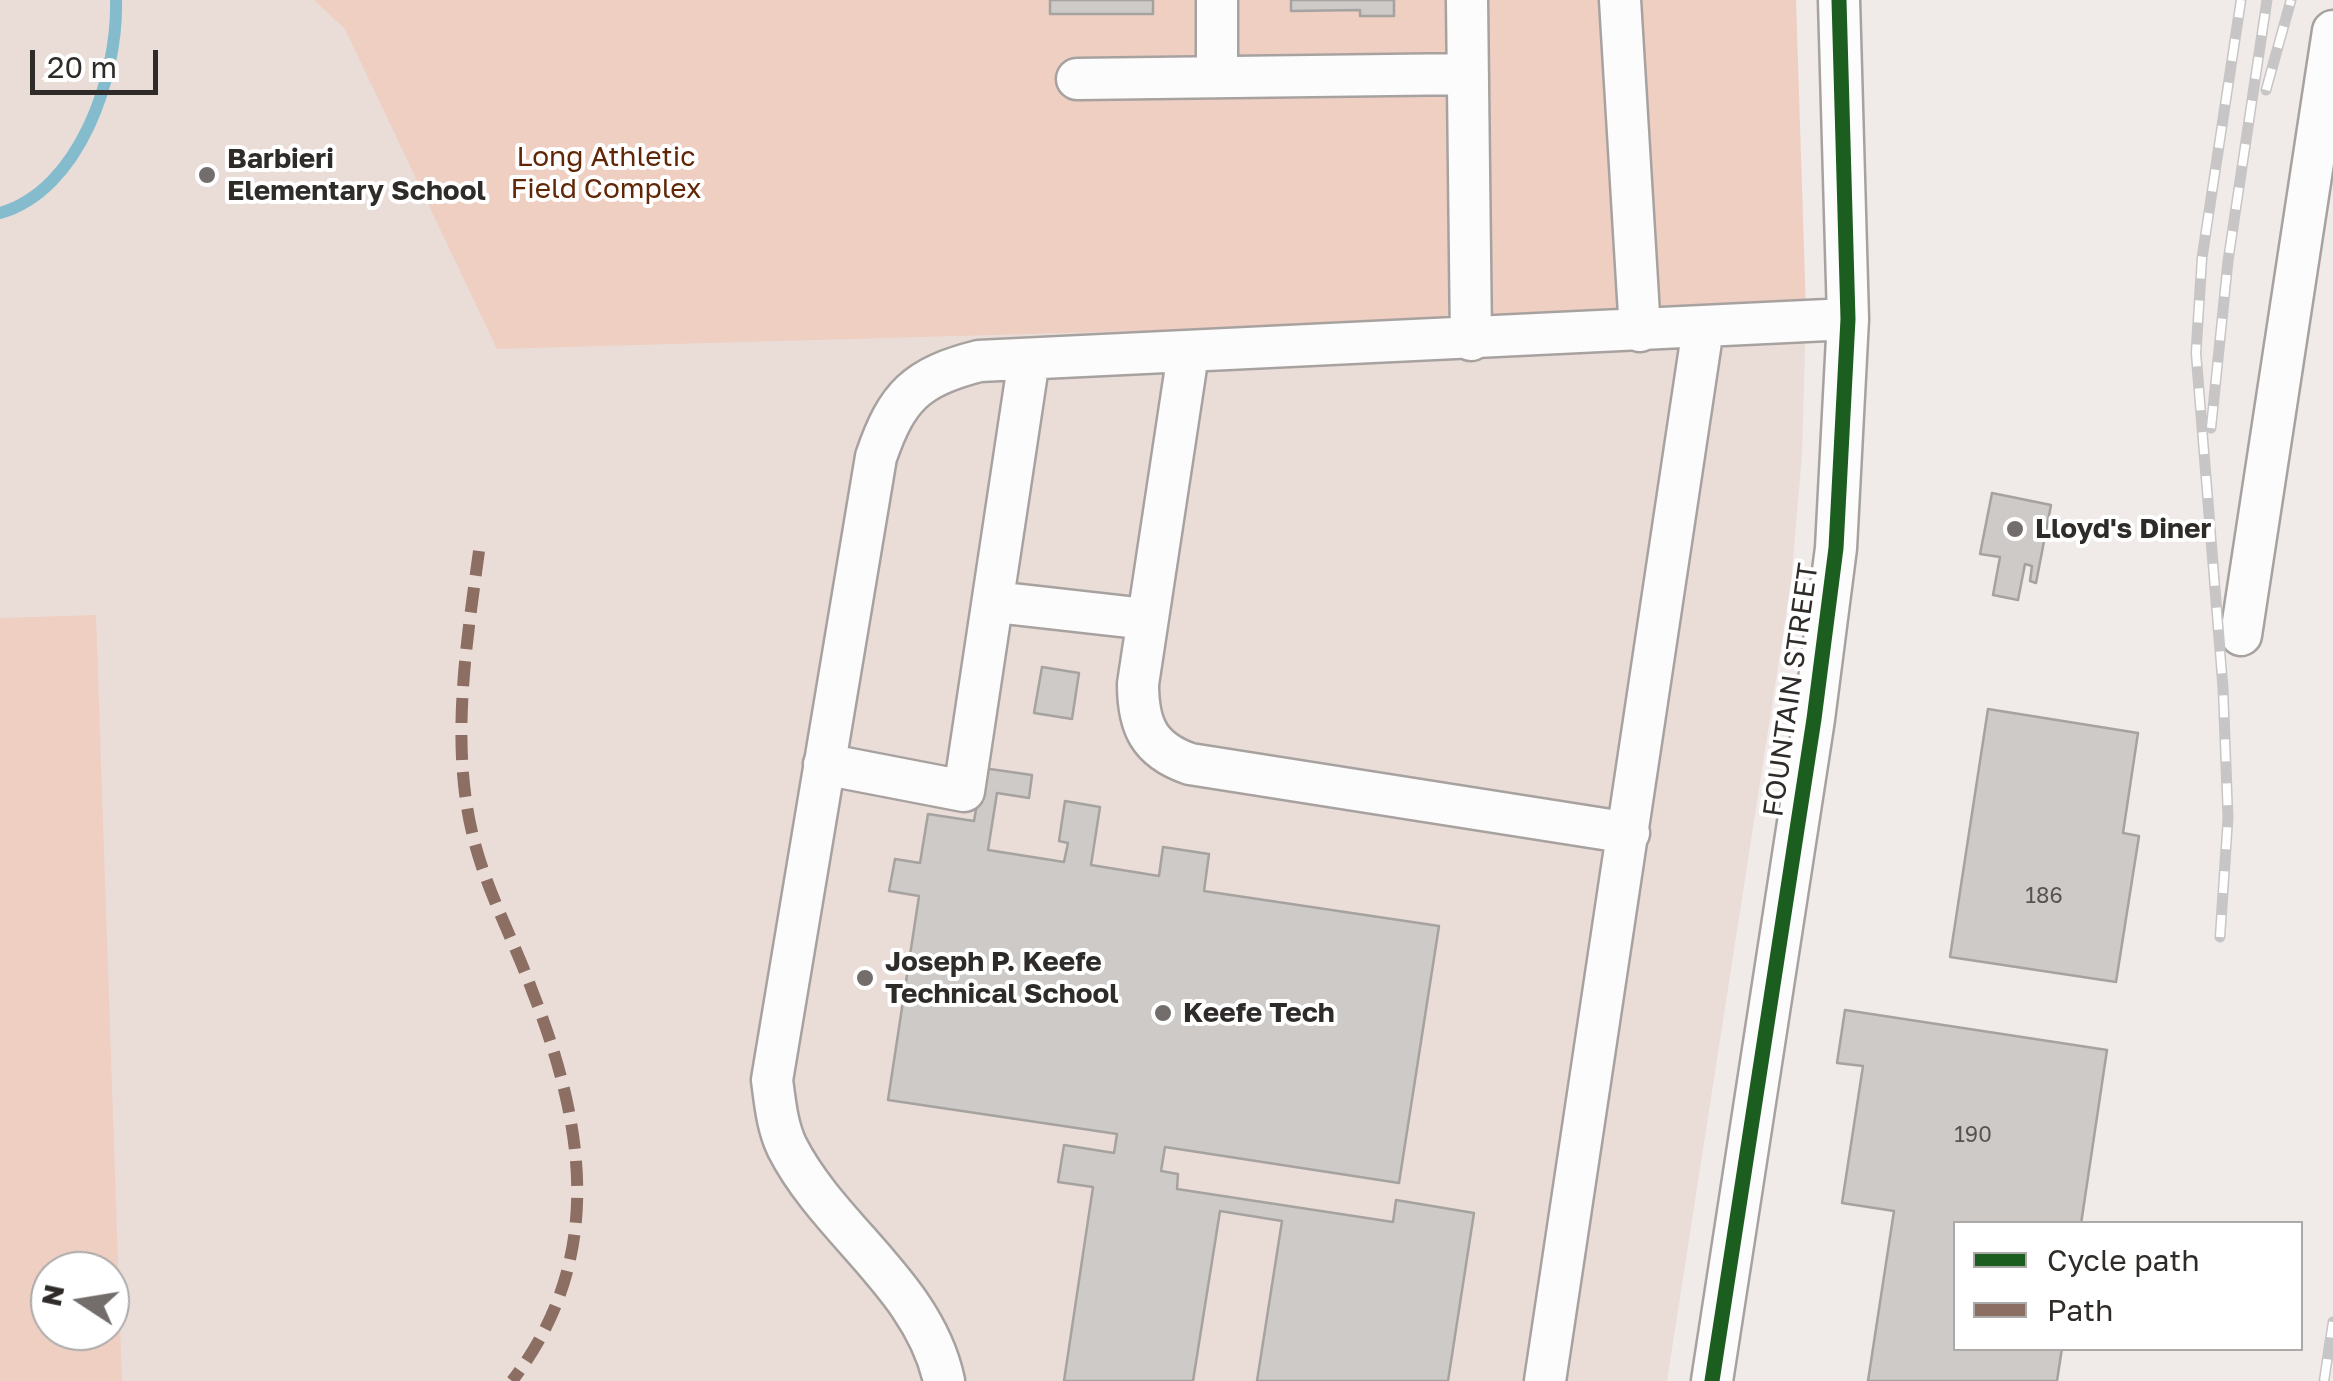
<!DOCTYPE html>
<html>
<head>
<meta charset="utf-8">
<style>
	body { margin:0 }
	#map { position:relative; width:2333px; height:1381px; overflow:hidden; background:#f0eae8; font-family:"Golos Text",sans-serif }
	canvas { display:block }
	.legend { position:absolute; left:1953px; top:1221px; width:350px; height:130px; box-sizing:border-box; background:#fff; border:2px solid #acaaa9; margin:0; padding:12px 18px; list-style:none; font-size:30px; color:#2f2b29 }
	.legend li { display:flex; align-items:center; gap:20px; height:50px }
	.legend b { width:50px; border:2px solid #acaaa9 }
	.north { position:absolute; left:30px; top:1251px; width:100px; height:100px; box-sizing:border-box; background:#fff; border:2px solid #acaaa9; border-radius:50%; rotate:282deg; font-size:28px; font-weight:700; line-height:40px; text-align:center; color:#2f2b29 }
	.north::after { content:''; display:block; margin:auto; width:35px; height:45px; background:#736e6c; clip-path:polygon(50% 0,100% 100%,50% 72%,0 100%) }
	.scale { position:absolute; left:30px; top:50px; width:128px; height:45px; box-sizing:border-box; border:5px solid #2f2b29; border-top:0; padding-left:12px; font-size:30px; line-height:35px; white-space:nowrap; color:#2f2b29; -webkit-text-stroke:8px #fff; paint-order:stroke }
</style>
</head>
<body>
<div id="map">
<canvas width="2333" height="1381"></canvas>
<ul class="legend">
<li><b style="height:12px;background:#1b5e20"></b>Cycle path</li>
<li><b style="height:12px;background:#8d6e63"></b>Path</li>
</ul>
<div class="north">N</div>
<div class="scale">20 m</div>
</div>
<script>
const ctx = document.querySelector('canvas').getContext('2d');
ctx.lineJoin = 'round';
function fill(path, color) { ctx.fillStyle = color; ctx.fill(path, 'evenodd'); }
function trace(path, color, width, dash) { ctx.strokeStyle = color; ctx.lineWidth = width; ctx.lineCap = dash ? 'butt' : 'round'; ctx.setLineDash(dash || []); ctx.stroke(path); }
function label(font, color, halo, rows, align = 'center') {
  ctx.font = font + ' "Golos Text",sans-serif'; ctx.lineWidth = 8; ctx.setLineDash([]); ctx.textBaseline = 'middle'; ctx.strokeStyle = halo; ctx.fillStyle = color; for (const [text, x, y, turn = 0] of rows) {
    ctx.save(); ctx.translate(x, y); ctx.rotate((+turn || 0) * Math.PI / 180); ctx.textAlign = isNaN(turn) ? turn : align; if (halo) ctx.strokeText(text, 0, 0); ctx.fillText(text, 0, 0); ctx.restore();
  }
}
fill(new Path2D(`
	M 0,0 L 331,0 L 1806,312 L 1802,455 L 1791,583 L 1667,1381 L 0,1381 ZM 50,1271 L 110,1271 L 110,1331 L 50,1331 Z`), '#eaddd8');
fill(new Path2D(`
	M 314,0 L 1796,0 L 1806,312 L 497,349 L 345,29 Z
	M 96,615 L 122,1381 L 0,1381 L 0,618 ZM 110,1271 L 110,1331 L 50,1331 L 50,1271 Z`), '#eecfc2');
trace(new Path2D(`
	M 0,213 C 80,190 118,76 116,0`), '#85bccd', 12);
const building = new Path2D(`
	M 1050,0 L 1153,0 L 1153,14 L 1050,14 Z
	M 1291,0 L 1394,0 L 1394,16 L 1360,16 L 1360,10 L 1291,11 Z
	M 1992,493 L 2051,505 L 2036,583 L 2030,581 L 2032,566 L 2025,564 L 2018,600 L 1993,595 L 2000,557 L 1980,554 Z
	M 1042,667 L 1079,673 L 1072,719 L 1034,713 Z
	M 1988,709 L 2138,733 L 2123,833 L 2139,836 L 2116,982 L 1950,957 Z
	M 983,768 L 1032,775 L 1029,798 L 997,793 L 988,850 L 1064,862 L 1068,843 L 1059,841 L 1065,801 L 1100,807 L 1091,865 L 1159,876 L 1163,847 L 1209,854 L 1204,891 L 1439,926 L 1399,1183 L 1165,1147 L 1161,1171 L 1178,1174 L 1177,1189 L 1393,1222 L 1396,1200 L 1474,1213 L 1448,1381 L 1257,1381 L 1282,1221 L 1220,1211 L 1193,1381 L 1064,1381 L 1093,1187 L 1058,1182 L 1064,1145 L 1114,1153 L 1117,1134 L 888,1100 L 919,896 L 889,891 L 895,859 L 920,863 L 928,814 L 974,821 Z
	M 1845,1010 L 2107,1050 L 2081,1224 L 1956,1224 L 1956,1348 L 2062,1348 L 2057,1381 L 1868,1381 L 1894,1211 L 1842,1203 L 1863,1066 L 1837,1063 Z`);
fill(building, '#cecac8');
trace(building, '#a6a2a0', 2.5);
const minor = new Path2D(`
	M 1217,0 L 1217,77
	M 1467,0 L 1471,340
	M 1620,0 L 1640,331
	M 1077,79 L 1468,74
	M 1188,354 L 1138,684 C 1138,726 1149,750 1190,764 L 1629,833
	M 995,602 L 1146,619
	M 2241,635 L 2333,31
	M 824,764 L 964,791 L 1029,359
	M 944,1381 C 924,1286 829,1230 787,1147 C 777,1126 775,1102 772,1080 L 876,457 C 897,396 916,377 979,361 L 1848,319
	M 1545,1381 L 1703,328
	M 1712,1381 L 1814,719 L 1836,548 L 1848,319 L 1839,0`);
trace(minor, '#a7a2a0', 45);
trace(minor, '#fdfcfc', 40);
const rail = new Path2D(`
	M 2266,90 L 2291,0
	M 2211,428 L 2228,261 L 2267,0
	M 2220,937 L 2228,818 L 2223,688 L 2196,353 L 2202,258 L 2241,0
	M 2324,1381 L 2333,1322`);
trace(rail, '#c7c5c5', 11);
trace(rail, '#fff', 8, [22]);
trace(new Path2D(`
	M 479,551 C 466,647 449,749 475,844 C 489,896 515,943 533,993 C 585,1126 606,1259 512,1381`), '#8d6e63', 12, [25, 12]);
trace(new Path2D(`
	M 1712,1381 L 1814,719 L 1836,548 L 1848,319 L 1839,0`), '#1b5e20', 15);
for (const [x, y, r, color] of [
	[207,175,10,"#736e6c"],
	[2015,529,10,"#736e6c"],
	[865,978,10,"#736e6c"],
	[1163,1013,10,"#736e6c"]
]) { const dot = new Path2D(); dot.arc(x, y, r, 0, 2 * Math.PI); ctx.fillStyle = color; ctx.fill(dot); trace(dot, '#fff', 4); }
label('22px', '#575351', null, [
	["186",2044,896],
	["190",1973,1135]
]);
label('28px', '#602606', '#fff', [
	["Long Athletic",606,157],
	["Field Complex",606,189]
]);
label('bold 28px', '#2f2b29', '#fff', [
	["Barbieri",227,159],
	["Elementary School",227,191],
	["Lloyd's Diner",2035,529],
	["Joseph P. Keefe",885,962],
	["Technical School",885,994],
	["Keefe Tech",1183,1013]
], 'left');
label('28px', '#2f2b29', '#fff', [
	["FOUNTAIN STREET",1791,690,-82]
]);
</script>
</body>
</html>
